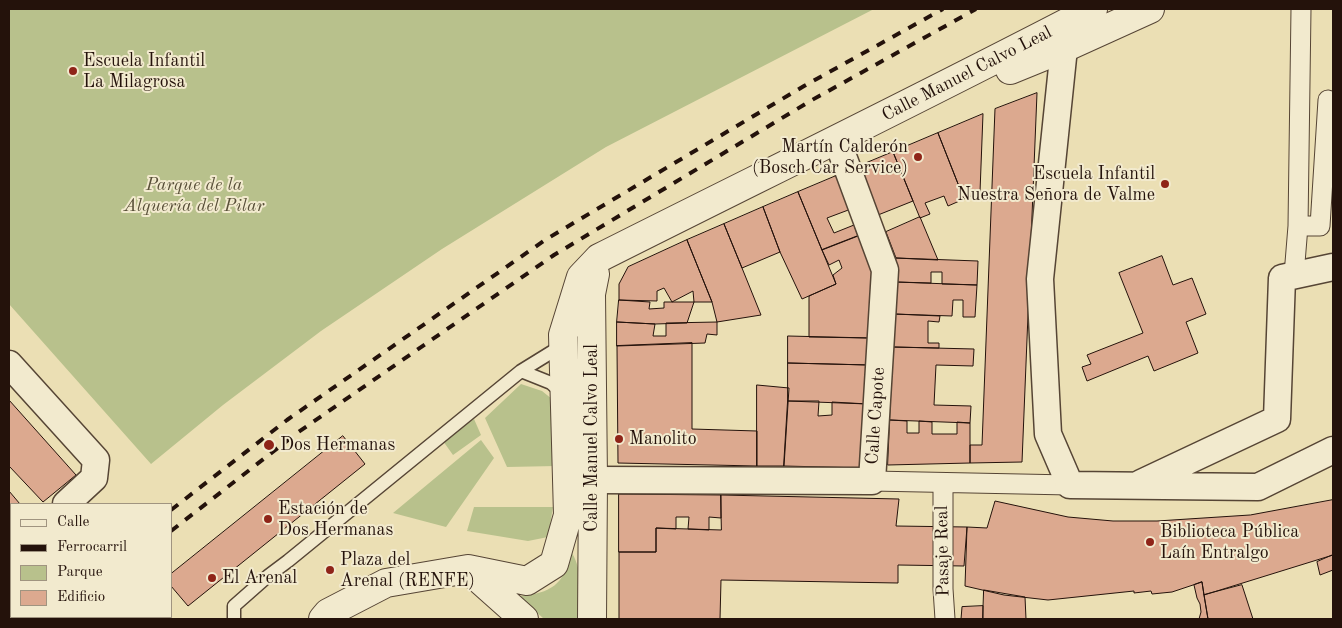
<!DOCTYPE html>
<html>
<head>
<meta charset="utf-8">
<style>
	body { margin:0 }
	#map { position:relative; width:1342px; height:628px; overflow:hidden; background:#ebdfb4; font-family:"Old Standard TT",serif }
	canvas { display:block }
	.frame { position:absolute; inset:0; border:10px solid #24120b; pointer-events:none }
	.legend { position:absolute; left:10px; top:503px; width:162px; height:115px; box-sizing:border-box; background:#f2eace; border:1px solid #a09480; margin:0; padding:6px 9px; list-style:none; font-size:15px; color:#24120b }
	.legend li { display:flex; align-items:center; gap:10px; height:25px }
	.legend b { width:25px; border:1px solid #a09480 }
</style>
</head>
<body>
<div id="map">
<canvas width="1342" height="628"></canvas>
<div class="frame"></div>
<ul class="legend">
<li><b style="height:6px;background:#f2eace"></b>Calle</li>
<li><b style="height:6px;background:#24120b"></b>Ferrocarril</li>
<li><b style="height:14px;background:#b8c18c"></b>Parque</li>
<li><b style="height:14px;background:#dca98f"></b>Edificio</li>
</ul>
</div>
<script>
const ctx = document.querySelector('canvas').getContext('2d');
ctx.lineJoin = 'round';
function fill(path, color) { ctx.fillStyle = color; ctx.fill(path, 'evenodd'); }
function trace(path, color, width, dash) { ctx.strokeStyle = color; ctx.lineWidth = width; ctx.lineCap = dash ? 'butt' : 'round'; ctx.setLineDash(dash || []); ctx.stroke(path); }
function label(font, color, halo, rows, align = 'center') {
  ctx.font = font + ' "Old Standard TT",serif'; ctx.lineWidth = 4; ctx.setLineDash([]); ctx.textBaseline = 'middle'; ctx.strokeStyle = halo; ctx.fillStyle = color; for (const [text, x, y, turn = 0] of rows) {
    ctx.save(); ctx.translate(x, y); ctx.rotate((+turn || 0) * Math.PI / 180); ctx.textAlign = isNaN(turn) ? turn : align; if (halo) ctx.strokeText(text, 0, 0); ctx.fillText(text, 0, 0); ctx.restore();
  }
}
fill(new Path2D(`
	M 9,9 L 874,9 L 606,147 L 442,249 L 321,331 L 223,405 L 151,464 L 9,304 Z
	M 521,384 L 542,391 L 557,403 L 556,466 L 507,467 L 485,418 Z
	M 474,419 L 481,435 L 453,455 L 443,441 Z
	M 481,440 L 494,458 L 446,527 L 393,513 Z
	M 474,507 L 553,507 L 548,537 L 528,541 L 467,531 Z
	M 572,553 C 582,569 583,601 583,619 L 544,619 L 519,596 C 552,593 563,585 572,553 Z`), '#b8c18c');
const building = new Path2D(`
	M 1037,93 L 1022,462 L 970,463 L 970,445 L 982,445 L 995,109 Z
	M 983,114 L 980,192 L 964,199 L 938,133 Z
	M 938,133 L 964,199 L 948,206 L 944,196 L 925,203 L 930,214 L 920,218 L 893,152 Z
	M 893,152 L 913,201 L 878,215 L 857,167 Z
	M 836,176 L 851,209 L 827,218 L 834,233 L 854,225 L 858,236 L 822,250 L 798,192 Z
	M 798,192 L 836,284 L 802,299 L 780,252 L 763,207 Z
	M 763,207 L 780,252 L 742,268 L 724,224 Z
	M 920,217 L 938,260 L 896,258 L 886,232 Z
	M 724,224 L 742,268 L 761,315 L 717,322 L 712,302 L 687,240 Z
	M 858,236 L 872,269 L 870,338 L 809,337 L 809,296 L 836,284 L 833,275 L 842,268 L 839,260 L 829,265 L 822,250 Z
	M 687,240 L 712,302 L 694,302 L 693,291 L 672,302 L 664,288 L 657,291 L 657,301 L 619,300 L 619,284 L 628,267 Z
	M 1162,256 L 1173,285 L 1192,278 L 1206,314 L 1186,322 L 1198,353 L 1154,371 L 1148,356 L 1087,381 L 1082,367 L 1091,364 L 1087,355 L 1143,333 L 1119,273 Z
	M 896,258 L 978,261 L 977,285 L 942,284 L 942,272 L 931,272 L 931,283 L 896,282 Z
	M 896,282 L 977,285 L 975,317 L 963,317 L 963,300 L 953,300 L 952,316 L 894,314 Z
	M 619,300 L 650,302 L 649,309 L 664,308 L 664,302 L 694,302 L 687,323 L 655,324 L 617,322 Z
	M 894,314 L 940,316 L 939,322 L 928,321 L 928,343 L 939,343 L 939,348 L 893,347 Z
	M 617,322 L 655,324 L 653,336 L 666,336 L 666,323 L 717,322 L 717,335 L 707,334 L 705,343 L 617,346 Z
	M 788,336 L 870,338 L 869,365 L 788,363 Z
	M 692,343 L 692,429 L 757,431 L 757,466 L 618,463 L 617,346 Z
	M 893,347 L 974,349 L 973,366 L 936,365 L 934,405 L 971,406 L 970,423 L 890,420 Z
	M 788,363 L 869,365 L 868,404 L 788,401 Z
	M 757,385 L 789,388 L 784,466 L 757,466 Z
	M 9,400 L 76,475 L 43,502 L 9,466 Z
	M 788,401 L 819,401 L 818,416 L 832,415 L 832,402 L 868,404 L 864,468 L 784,466 Z
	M 890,420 L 907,421 L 907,433 L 919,433 L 919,421 L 932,422 L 932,434 L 957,434 L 957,422 L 970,423 L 970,463 L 888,465 Z
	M 343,436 L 365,464 L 188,606 L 171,586 L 171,574 Z
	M 9,491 L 20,504 L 11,504 L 11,526 L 9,529 Z
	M 619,494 L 721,495 L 721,518 L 709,517 L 709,530 L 688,529 L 689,517 L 676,517 L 676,529 L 656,528 L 656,552 L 619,552 Z
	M 721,495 L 899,499 L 896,526 L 967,527 L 964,566 L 898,565 L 898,583 L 721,580 L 720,619 L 619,619 L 619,552 L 656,552 L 656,528 L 721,530 Z
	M 1333,500 L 1333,555 L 1204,595 L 1202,582 L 1172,592 L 1152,594 L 1151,591 L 1134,593 L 1134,591 L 1048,600 L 1004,595 L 965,586 L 967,527 L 987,528 L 995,501 L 1068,517 L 1113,521 L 1157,521 L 1250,515 Z
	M 1333,555 L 1333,570 L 1320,575 L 1317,562 Z
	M 1202,582 L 1204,595 L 1208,619 L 1199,619 L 1201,612 L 1200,604 L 1197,598 L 1194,585 Z
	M 1242,585 L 1253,619 L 1208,619 L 1204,595 Z
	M 984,590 L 1025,597 L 1026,619 L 983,619 Z
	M 983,606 L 983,619 L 961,619 L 962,607 Z`);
fill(building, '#dca98f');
trace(building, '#24120b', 1);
const service = new Path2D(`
	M 521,371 L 551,383 L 562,393
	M 234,619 L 234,606 L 268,576 L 288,561 L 521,371 L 555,350 L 560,341`);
const pedestrian = new Path2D(`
	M 1301,9 L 1298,226 L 1320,226 L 1328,100
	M 1294,275 L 1298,226
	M 872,481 L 1070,485
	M 943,483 L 943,589 L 945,619`);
const minor = new Path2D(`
	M 1064,48 L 1040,279 L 1048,434 L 1070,485 L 1258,487 L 1333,450
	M 9,364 L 96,460 L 94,478 L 66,504
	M 593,480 L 872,481 L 885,270 L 837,140
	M 1141,483 L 1277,419 L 1282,278 L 1333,267
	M 9,558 L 11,556`);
const tertiary = new Path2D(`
	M 1010,70 L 1064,48 L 1150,9
	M 469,570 L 524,619
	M 323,619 L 328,613 L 386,583 L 468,569 L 527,581 L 554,564 L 568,515 L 563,335 L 581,277 L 599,258 C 764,175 930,94 1093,9
	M 592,619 L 593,480 L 591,294 L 595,274`);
trace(service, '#564535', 15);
trace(pedestrian, '#564535', 21);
trace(minor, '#564535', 29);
trace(tertiary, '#564535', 30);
trace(service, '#f2eace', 12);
trace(pedestrian, '#f2eace', 19);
trace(minor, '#f2eace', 26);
trace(tertiary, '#f2eace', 28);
trace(new Path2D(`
	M 171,510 L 287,420 L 545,240 L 804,86 L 943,9
	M 171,531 L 297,433 L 554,255 L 812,100 L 976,9
	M 43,619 L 45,617
	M 68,619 L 70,617`), '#24120b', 4, [9, 9]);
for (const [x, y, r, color] of [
	[73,71,5,"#8f2418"],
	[918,157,5,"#8f2418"],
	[1165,184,5,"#8f2418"],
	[619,439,5,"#8f2418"],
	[269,445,6,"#8f2418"],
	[268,519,5,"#8f2418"],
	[1150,542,5,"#8f2418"],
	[330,570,5,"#8f2418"],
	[212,578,5,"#8f2418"]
]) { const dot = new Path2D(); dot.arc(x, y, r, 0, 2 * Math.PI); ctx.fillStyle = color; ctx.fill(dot); trace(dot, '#f2eace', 2); }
label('18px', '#24120b', '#f2eace', [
	["Escuela Infantil",83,61],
	["La Milagrosa",83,82],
	["Martín Calderón",908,147,"right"],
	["(Bosch Car Service)",908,168,"right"],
	["Escuela Infantil",1155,174,"right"],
	["Nuestra Señora de Valme",1155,195,"right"],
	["Manolito",629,439],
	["Dos Hermanas",280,445],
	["Estación de",278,509],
	["Dos Hermanas",278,530],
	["Biblioteca Pública",1160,532],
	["Laín Entralgo",1160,553],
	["Plaza del",340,560],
	["Arenal (RENFE)",340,581],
	["El Arenal",222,578]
], 'left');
label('18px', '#24120b', '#f2eace', [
	["Calle Manuel Calvo Leal",967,74,-27],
	["Calle Capote",876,416,-86],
	["Calle Manuel Calvo Leal",592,438,-90],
	["Pasaje Real",943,551,-91]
]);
label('italic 18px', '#584f38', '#f2eace', [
	["Parque de la",194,185],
	["Alquería del Pilar",194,206]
]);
</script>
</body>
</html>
